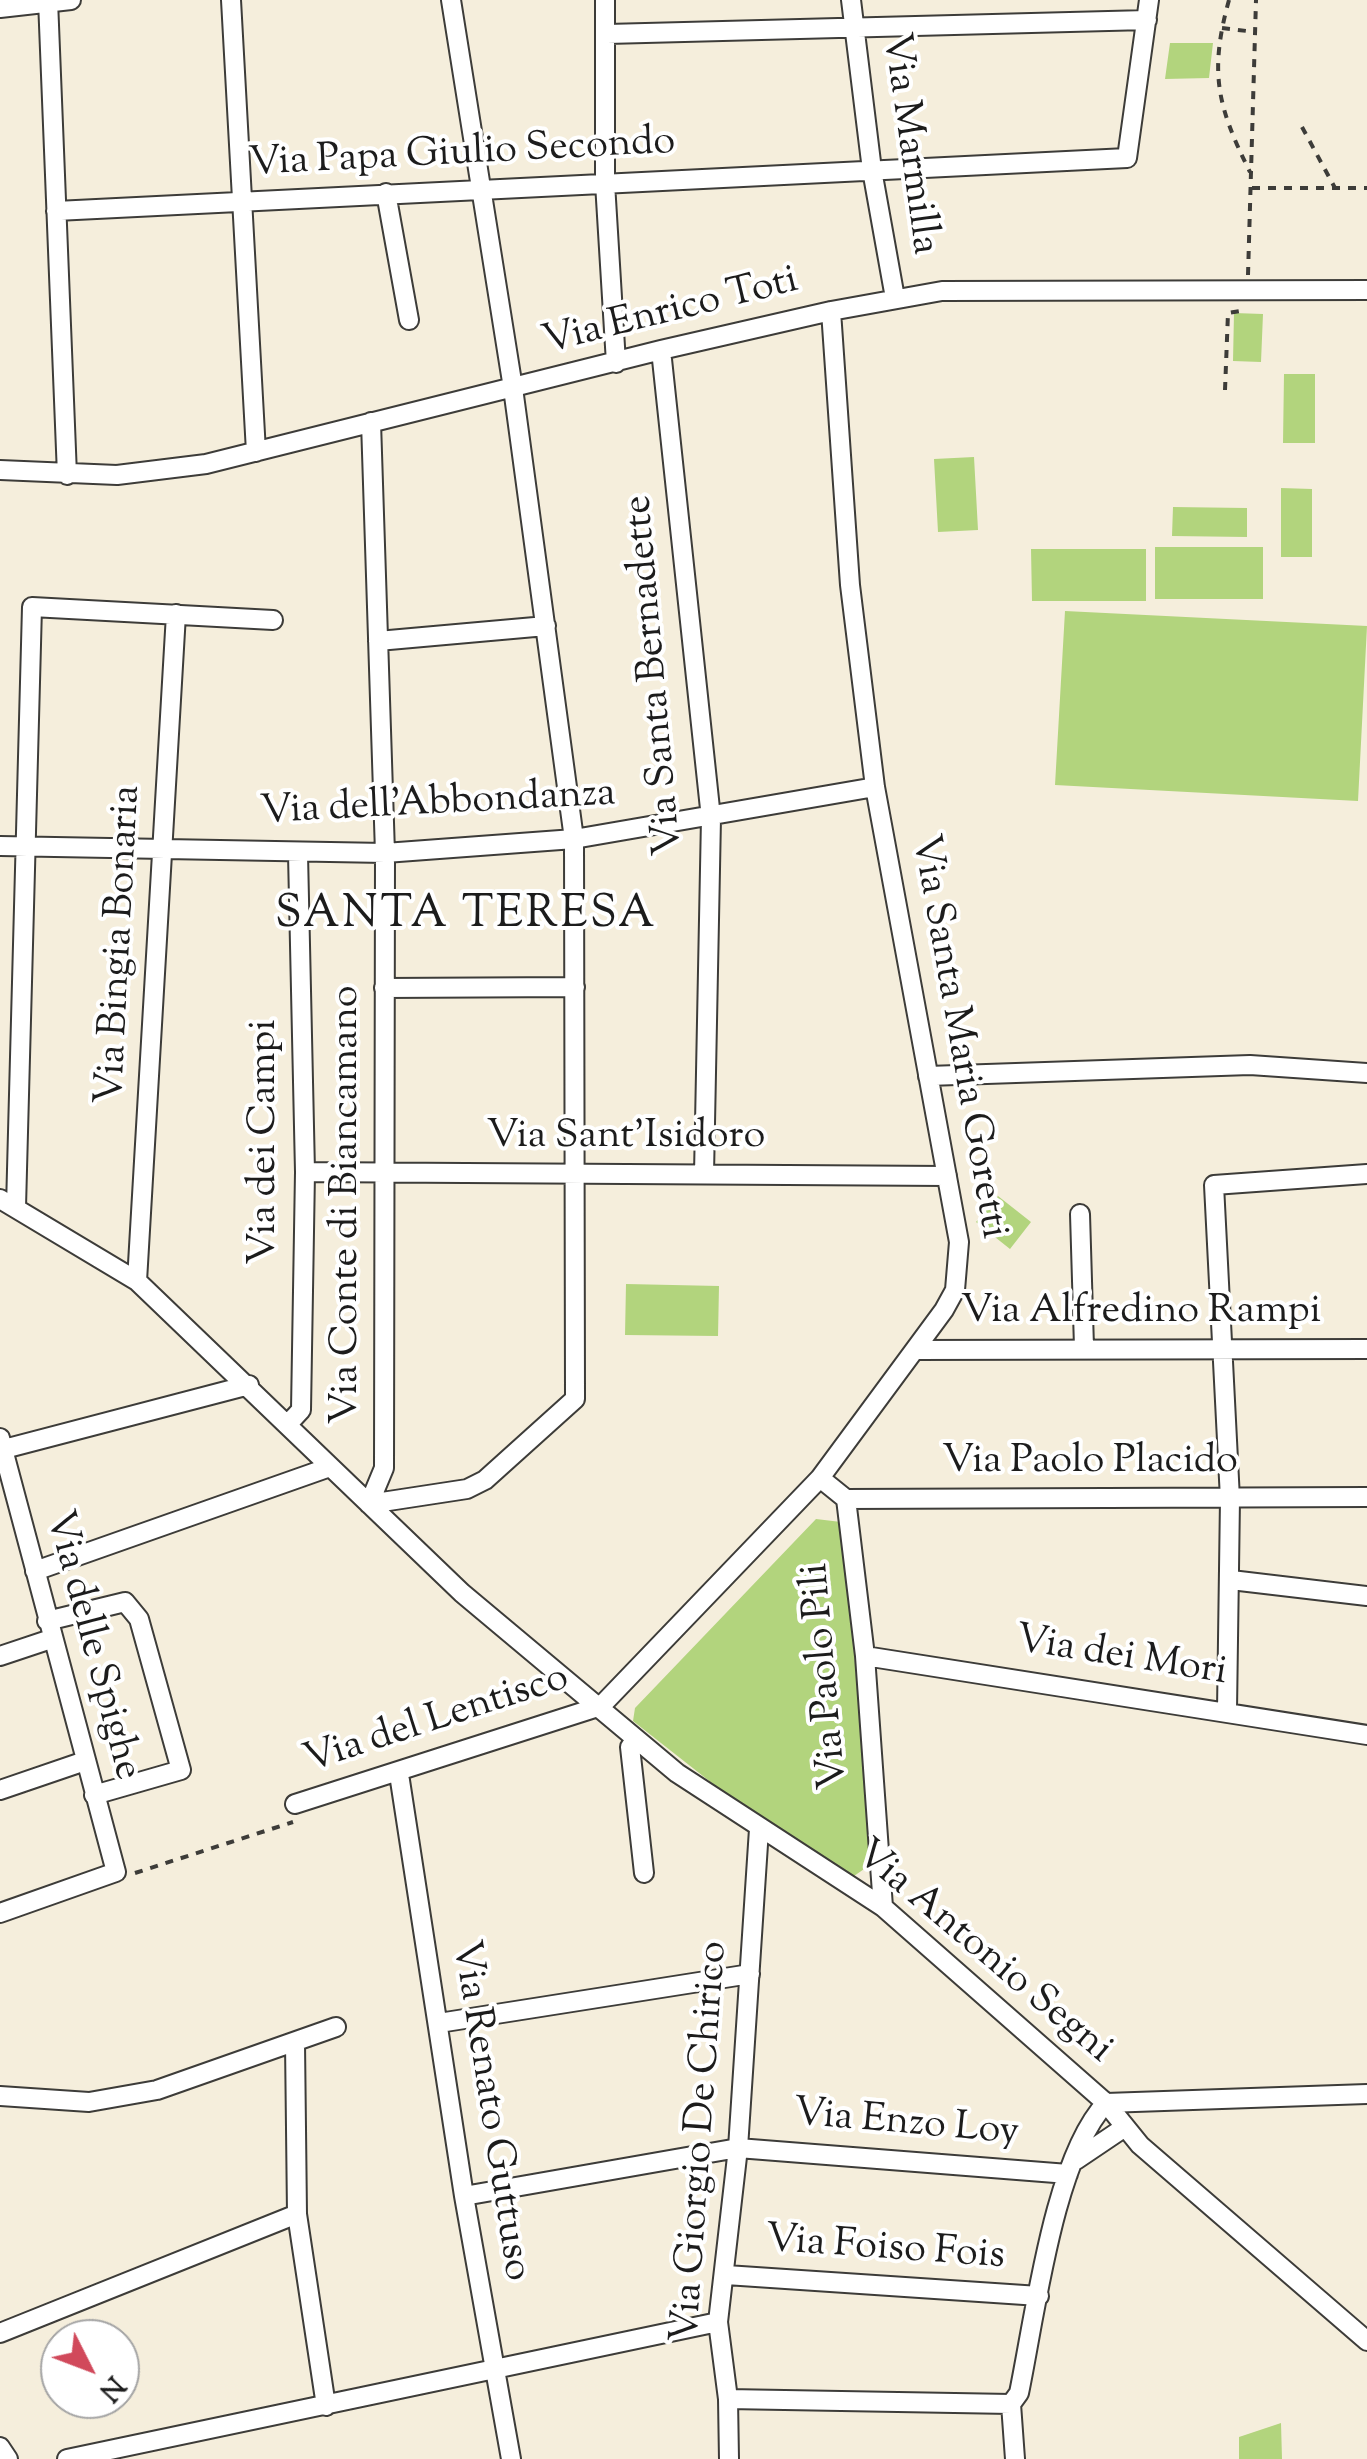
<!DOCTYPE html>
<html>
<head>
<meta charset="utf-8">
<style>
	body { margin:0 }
	#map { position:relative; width:1367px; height:2459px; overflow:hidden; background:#f5eedc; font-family:"Sorts Mill Goudy",serif }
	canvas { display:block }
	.north { position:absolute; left:40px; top:2319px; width:100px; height:100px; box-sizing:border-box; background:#fff; border:2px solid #a4a4a4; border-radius:50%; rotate:132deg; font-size:28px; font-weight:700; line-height:40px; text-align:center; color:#1c1c1c }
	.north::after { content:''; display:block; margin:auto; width:35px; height:45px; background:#d1495b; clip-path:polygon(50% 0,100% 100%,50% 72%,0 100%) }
</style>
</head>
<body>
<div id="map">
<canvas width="1367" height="2459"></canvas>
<div class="north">N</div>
</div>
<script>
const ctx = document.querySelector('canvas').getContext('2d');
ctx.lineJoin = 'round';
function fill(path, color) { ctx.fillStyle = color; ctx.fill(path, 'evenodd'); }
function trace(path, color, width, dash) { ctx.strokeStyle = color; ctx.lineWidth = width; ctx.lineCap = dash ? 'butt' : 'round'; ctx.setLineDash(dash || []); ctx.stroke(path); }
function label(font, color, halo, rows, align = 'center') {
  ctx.font = font + ' "Sorts Mill Goudy",serif'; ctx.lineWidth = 8; ctx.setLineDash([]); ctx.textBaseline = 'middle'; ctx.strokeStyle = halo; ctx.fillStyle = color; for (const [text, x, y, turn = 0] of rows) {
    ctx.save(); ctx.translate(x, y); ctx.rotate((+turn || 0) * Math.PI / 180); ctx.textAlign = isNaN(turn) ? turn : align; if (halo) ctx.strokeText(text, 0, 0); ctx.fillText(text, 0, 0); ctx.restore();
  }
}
fill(new Path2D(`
	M 1170,43 L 1213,43 L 1209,78 L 1165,79 Z
	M 1234,313 L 1263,314 L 1261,362 L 1233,361 Z
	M 1284,374 L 1315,374 L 1315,443 L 1283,443 Z
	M 974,457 L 978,530 L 938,532 L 934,459 Z
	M 1281,488 L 1312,489 L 1312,557 L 1281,557 Z
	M 1173,507 L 1247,508 L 1247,537 L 1172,536 Z
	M 1155,547 L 1263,547 L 1263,599 L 1155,599 Z
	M 1031,549 L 1146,549 L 1146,601 L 1032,601 Z
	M 1065,611 L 1367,626 L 1358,801 L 1055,785 Z
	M 998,1196 L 1031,1222 L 1010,1249 L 976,1222 Z
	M 626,1284 L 719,1286 L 718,1336 L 625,1335 Z
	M 816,1519 L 841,1522 L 844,1528 L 870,1848 L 867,1867 L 854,1876 L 764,1824 L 633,1721 L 635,1708 Z
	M 1281,2423 L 1282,2459 L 1239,2459 L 1239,2437 Z`), '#b2d47d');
const minor = new Path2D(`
	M 48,0 L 67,475
	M 231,0 L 256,452
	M 605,0 L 605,183 L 616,363
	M 851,0 L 872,170 L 895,298
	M 0,8 L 71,0
	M 607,34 L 1147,20
	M 386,193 L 409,320
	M 56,211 L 1127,158 L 1149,0
	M 661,350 L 711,818 L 704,1174
	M 0,470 L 117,475 L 206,464 L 661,350 L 831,311 L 942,291 L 1367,290
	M 378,641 L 546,626
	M 0,846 L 385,853 L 574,839 L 875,787
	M 384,988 L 575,987
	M 928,1076 L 1250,1065 L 1367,1073
	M 305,1172 L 947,1176
	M 0,1199 L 137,1281 L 462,1593 L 677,1773 L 883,1907 L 1106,2103 L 1140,2145 L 1367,2341
	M 16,1207 L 32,607 L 273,620
	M 1080,1214 L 1084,1347
	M 137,1281 L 176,614
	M 915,1350 L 1367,1349
	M 288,1424 L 301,1410 L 305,1172 L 298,854
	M 0,1438 L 116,1872 L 0,1913
	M 0,1450 L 249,1385
	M 820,1478 L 846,1499 L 1367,1497
	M 846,1499 L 865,1656 L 883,1907
	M 369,1504 L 467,1489 L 485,1480 L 575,1399 L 574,839 L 513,388 L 451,0
	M 369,1504 L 384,1468 L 385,853 L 371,422
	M 35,1571 L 330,1467
	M 1231,1580 L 1367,1596
	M 47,1621 L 125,1602 L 139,1619 L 181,1770 L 94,1795
	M 0,1656 L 51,1639
	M 865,1656 L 1367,1735
	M 1227,1710 L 1230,1499 L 1214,1185 L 1367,1174
	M 636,1740 L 630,1747 L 644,1873
	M 399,1774 L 464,2196 L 511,2459
	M 0,1790 L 85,1761
	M 295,1804 L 601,1706 L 820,1478 L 944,1310 L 955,1290 L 959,1242 L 875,787 L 850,585 L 831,311
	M 439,2023 L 750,1974
	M 295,2043 L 297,2214 L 326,2406
	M 0,2096 L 89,2102 L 157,2090 L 336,2027
	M 1106,2103 L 1367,2094
	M 1076,2160 L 1125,2127
	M 464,2196 L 738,2148 L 1068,2174
	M 726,2275 L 1039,2296
	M 0,2333 L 297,2214
	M 728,2399 L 1011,2404
	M 1011,2404 L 1019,2393 C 1035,2316 1054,2158 1106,2103
	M 1011,2404 L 1015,2459
	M 0,2447 L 8,2459
	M 67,2459 L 718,2322
	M 729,2459 L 728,2399 L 718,2322 L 738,2148 L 759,1829`);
trace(minor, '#3d3c39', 22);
trace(new Path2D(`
	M 1229,0 C 1209,72 1217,106 1250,172
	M 1222,28 L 1255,32
	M 1302,127 L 1335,188
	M 1252,188 L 1367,188
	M 1248,275 L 1256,0
	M 1225,390 L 1228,313 L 1246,310
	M 135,1873 L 293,1822`), '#3d3c39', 4, [8, 8]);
trace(minor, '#fff', 18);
label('40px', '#1c1c1c', '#fff', [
	["Via Marmilla",907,144,82],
	["Via Papa Giulio Secondo",462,156,-3],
	["Via Enrico Toti",671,314,-14],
	["Via Santa Bernadette",657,675,-95],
	["Via dell'Abbondanza",438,806,-3],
	["Via Bingia Bonaria",122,945,-87],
	["Via Santa Maria Goretti",956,1037,80],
	["Via Sant'Isidoro",626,1139],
	["Via dei Campi",267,1142,-90],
	["Via Conte di Biancamano",349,1205,-90],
	["Via Alfredino Rampi",1141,1314],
	["Via Paolo Placido",1090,1464],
	["Via delle Spighe",90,1646,75],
	["Via dei Mori",1121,1659,9],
	["Via Paolo Pili",828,1676,-95],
	["Via del Lentisco",437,1722,-18],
	["Via Antonio Segni",982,1954,40],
	["Via Renato Guttuso",488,2111,81],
	["Via Enzo Loy",906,2126,5],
	["Via Giorgio De Chirico",703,2142,-86],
	["Via Foiso Fois",885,2251,4]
]);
ctx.letterSpacing = '2.5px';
label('45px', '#1c1c1c', '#fff', [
	["SANTA TERESA",466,918]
]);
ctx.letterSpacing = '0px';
</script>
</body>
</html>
